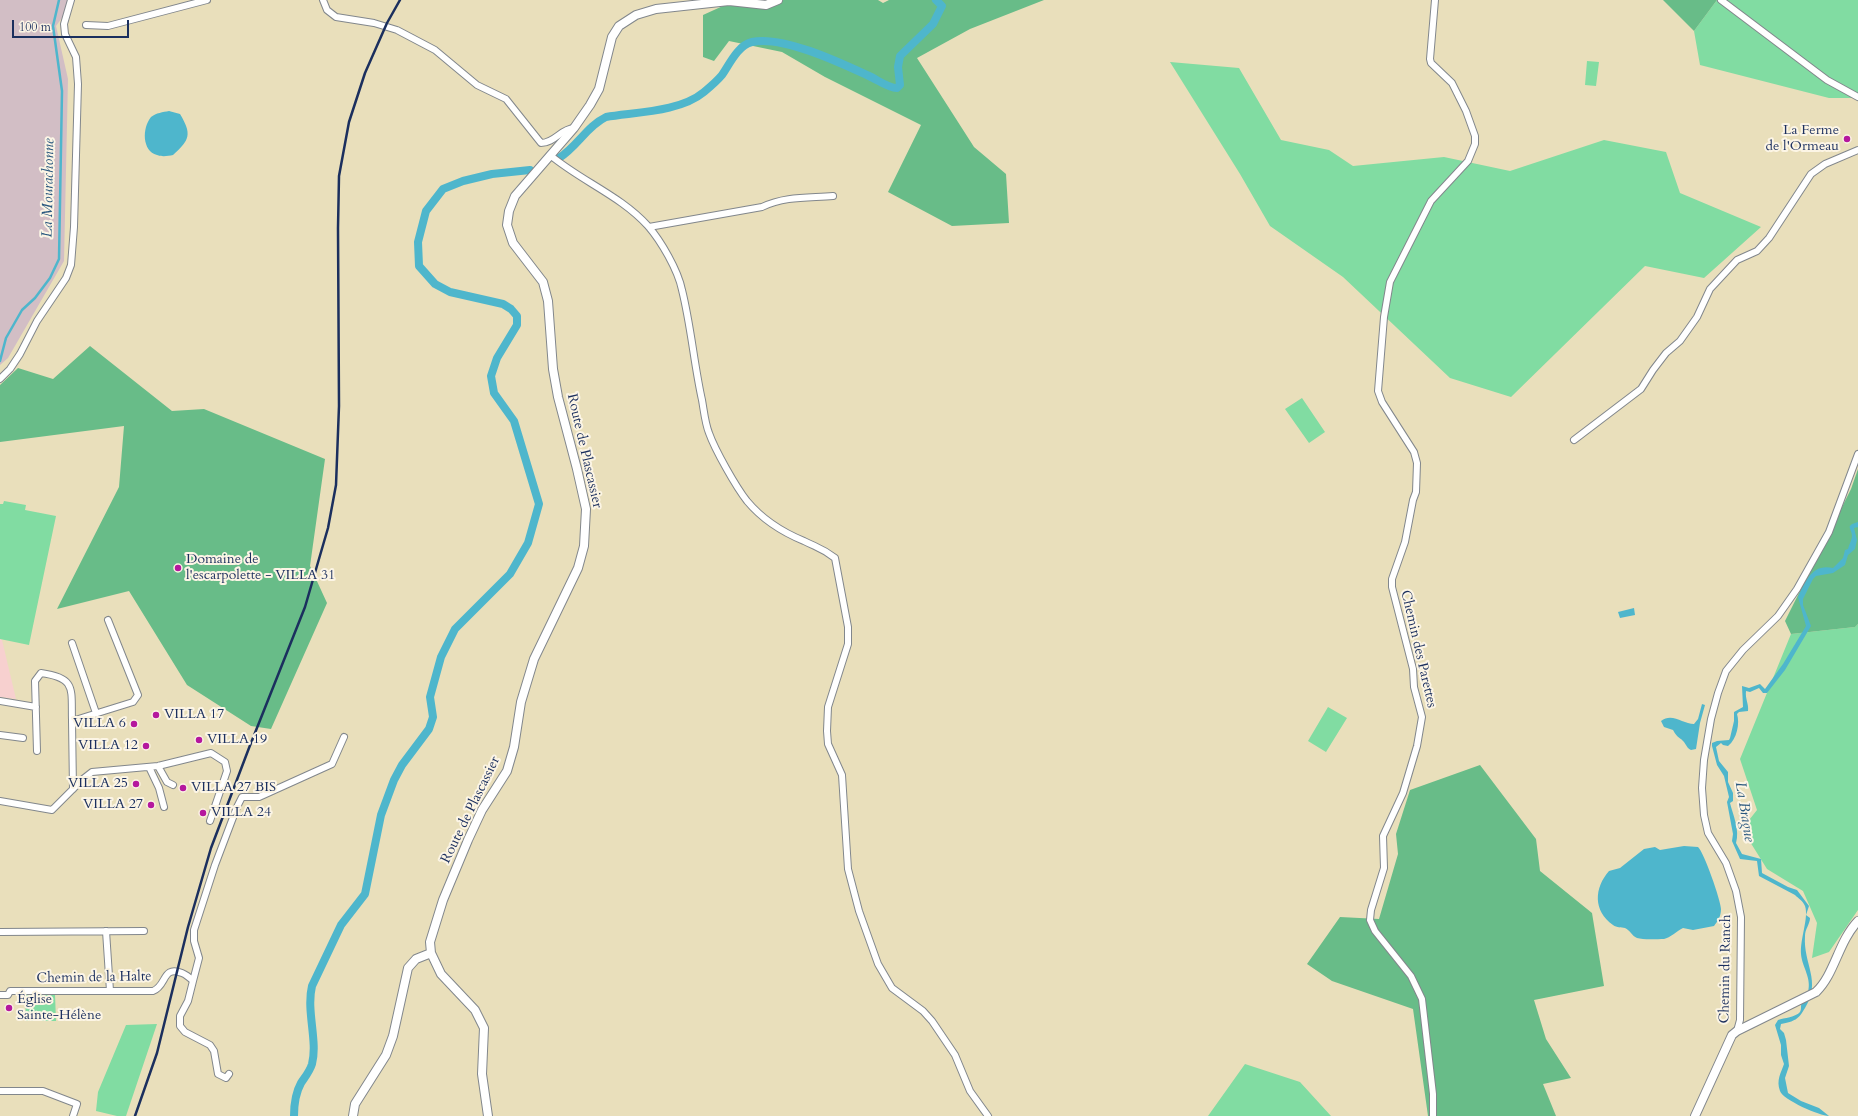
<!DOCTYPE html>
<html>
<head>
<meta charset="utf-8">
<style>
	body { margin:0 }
	#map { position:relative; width:1858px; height:1116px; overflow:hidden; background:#e9dfbb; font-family:Cardo,serif }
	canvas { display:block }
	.scale { position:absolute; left:12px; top:20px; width:117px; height:18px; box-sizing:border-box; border:2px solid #1b2f5e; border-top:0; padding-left:5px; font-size:12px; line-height:14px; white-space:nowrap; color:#1b2f5e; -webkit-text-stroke:3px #fcf5e5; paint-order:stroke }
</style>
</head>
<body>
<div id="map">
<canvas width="1858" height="1116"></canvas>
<div class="scale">100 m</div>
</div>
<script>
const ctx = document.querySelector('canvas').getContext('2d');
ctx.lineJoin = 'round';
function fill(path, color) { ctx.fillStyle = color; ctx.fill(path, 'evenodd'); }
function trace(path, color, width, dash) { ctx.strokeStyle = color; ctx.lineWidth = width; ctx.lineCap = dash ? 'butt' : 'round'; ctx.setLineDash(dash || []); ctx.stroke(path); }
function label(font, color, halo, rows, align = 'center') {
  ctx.font = font + ' Cardo,serif'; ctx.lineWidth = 4; ctx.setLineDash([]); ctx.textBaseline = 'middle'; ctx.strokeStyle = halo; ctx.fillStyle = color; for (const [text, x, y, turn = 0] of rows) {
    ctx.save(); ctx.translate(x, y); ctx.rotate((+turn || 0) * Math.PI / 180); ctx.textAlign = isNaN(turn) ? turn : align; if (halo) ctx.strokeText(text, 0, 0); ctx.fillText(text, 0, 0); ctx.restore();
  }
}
fill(new Path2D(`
	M 0,639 L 2,640 L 16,699 L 0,697 Z`), '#f7d0cf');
fill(new Path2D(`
	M 0,0 L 75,0 L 56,26 L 68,79 L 64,261 L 8,358 L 0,365 Z`), '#d2bec5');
fill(new Path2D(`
	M 1717,0 L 1858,0 L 1858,98 L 1829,98 L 1700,65 L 1694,31 Z
	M 1587,61 L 1599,62 L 1596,86 L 1585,85 Z
	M 1170,62 L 1239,68 L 1281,140 L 1329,150 L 1353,166 L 1444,157 L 1510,171 L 1604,140 L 1666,152 L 1680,193 L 1761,227 L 1704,278 L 1645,266 L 1511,397 L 1450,378 L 1343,277 L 1270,226 L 1240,174 Z
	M 1302,398 L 1325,432 L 1309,443 L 1285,409 Z
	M 4,501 L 26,505 L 25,510 L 56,516 L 29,645 L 0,639 L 0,504 L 3,504 Z
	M 1858,624 L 1858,910 L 1829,952 L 1812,958 L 1817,923 L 1803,891 L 1767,869 L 1742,829 L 1757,810 L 1740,759 L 1791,634 L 1855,627 Z
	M 1328,707 L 1347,718 L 1326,752 L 1308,741 Z
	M 25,994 L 55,994 L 56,1021 L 26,1021 Z
	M 157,1024 L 126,1116 L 117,1116 L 96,1111 L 98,1092 L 126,1025 Z
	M 1245,1064 L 1300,1082 L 1331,1116 L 1208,1116 Z`), '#81dca2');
fill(new Path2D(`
	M 736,0 L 878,0 L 883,3 L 889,0 L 1044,0 L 970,29 L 917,58 L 974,147 L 1006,174 L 1009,223 L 952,226 L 888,192 L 921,125 L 825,77 L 782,52 L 729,41 L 714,61 L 703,57 L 703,15 Z
	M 1663,0 L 1717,0 L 1694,31 Z
	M 90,346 L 172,411 L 204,409 L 325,459 L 310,566 L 327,603 L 271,729 L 251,726 L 187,685 L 129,591 L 57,609 L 119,487 L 124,426 L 0,442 L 0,385 L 18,368 L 53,379 Z
	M 1858,469 L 1858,624 L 1855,627 L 1791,634 L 1785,621 L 1851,489 Z
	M 1480,765 L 1536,839 L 1540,871 L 1592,913 L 1604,986 L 1534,1000 L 1546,1039 L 1571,1078 L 1543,1084 L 1556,1116 L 1428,1116 L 1413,1009 L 1332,981 L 1307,964 L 1340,917 L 1379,919 L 1398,854 L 1396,834 L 1410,790 Z`), '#68bc88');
fill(new Path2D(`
	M 169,111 L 180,114 C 192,134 190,140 173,155 C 168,156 162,157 157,155 C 142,151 142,128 151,117 C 156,113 163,112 169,111 Z
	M 1858,522 L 1858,527 L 1854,528 L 1857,540 L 1855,549 L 1848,555 L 1845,565 L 1833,573 L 1816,576 L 1813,579 L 1803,599 L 1803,605 L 1811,626 L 1785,670 L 1767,693 L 1763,693 L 1759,688 L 1750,692 L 1746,691 C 1745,699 1749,704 1748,711 L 1739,712 L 1737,714 C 1740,723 1737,739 1728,746 L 1723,745 L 1721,743 L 1716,747 L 1719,761 L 1728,772 L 1728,782 L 1733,793 L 1733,801 L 1730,803 C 1733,815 1740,830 1736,843 L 1742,854 L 1761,859 L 1762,873 L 1788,887 L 1797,890 L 1809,906 L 1806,915 L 1810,918 C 1810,924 1805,929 1805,936 C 1803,964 1822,981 1805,1008 C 1798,1020 1795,1021 1781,1024 L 1780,1029 L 1784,1033 L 1786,1040 L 1789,1066 L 1785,1078 L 1788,1093 L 1801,1101 L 1819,1108 L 1829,1116 C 1820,1116 1783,1100 1780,1091 C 1776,1080 1781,1073 1784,1064 L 1781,1055 L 1781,1045 L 1775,1025 L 1778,1020 C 1784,1018 1796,1017 1800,1012 C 1802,1008 1800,1006 1802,1003 C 1803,999 1807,996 1808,992 C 1812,978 1802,967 1801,954 C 1800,938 1809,918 1805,906 C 1803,901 1798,898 1795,895 L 1759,876 L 1757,861 L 1740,859 L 1732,841 L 1733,834 L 1727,802 L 1729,797 L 1724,776 L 1717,765 L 1712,746 L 1712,743 L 1717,741 L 1729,740 L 1730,738 L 1734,721 L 1734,712 L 1743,707 L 1742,686 L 1749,688 L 1760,684 L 1765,689 L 1783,664 L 1806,626 L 1798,597 C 1805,582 1812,563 1833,568 L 1843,558 L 1845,550 L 1848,549 C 1849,545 1852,539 1852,536 C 1852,528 1844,526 1858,522 Z
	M 1634,608 L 1635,615 L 1620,618 L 1618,612 Z
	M 1702,704 L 1705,705 L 1700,723 L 1696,749 L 1691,750 C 1687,748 1687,746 1684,742 C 1680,737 1678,739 1673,730 L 1664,727 L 1661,721 C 1672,712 1683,724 1694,724 L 1698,719 Z
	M 1684,846 L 1698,847 C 1704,852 1721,901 1721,909 C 1721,916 1718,921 1714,926 L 1693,930 L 1683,928 C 1677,931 1670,938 1664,939 C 1658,939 1643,940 1637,938 C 1632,936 1630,930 1625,928 C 1621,927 1617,928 1613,925 C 1593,911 1594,888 1609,871 L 1620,868 L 1644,849 L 1655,847 L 1660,850 Z`), '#4eb6cc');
trace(new Path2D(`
	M 0,361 L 6,338 L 22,310 L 35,298 L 50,278 L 59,259 L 62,91 L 53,26 L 59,0`), '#4eb6cc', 2.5);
trace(new Path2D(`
	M 559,158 C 577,147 587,126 606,117 C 636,112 680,112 704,92 C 710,87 717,81 722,75 C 729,65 738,45 752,42 C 782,35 841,63 869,76 C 878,80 888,88 897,88 L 900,85 L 898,67 L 900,56 L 933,24 L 942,6 L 936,0
	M 294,1116 C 294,1105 296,1092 301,1083 C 305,1077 310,1071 312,1064 C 318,1041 306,1011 312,986 L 341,925 L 365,894 L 381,815 L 394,780 L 402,765 L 429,729 L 433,717 L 430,697 L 441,657 L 455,629 L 510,574 L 528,543 L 539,504 L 514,421 L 494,393 L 491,376 L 497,358 L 517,325 L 517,316 L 511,309 L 503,304 L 450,292 L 435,284 L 419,266 L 418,242 L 426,211 L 443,189 L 463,181 L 492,174 L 530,170`), '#4eb6cc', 8);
const minor = new Path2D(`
	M 323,0 L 327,10 L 336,17 L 374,23 L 397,30 L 435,50 L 477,85 L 506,99 L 541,143 C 555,143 560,129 574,128
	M 1721,0 L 1827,80 L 1858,97
	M 86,25 L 108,26 L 207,0
	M 550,155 C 581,181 621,196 648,226 C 661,241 678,270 682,290 C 691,326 694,364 702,400 C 704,411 705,423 709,433 C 715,450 736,487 747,501 C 762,519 782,532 804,541 C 818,548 822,548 835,558 L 848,627 L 848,644 L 828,707 L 827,731 L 828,744 L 842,775 L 848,869 L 859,911 L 878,964 L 892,988 L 923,1011 L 932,1021 L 955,1055 L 970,1091 L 988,1116
	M 649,227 L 762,207 C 785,196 808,198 833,196
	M 0,379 L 10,369 L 20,354 L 37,321 L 66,278 L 71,265 L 74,227 L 78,84 L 76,57 L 65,34 L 64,24 L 71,0
	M 1574,440 L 1641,389 L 1653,370 L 1666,353 L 1680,341 L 1697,317 L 1710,289 L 1737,260 L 1757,251 L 1769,238 L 1811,174 L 1825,164 L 1858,150
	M 72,643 L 96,713
	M 0,701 L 36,707
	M 72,721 L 73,789
	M 0,735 L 23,738
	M 37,751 L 35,681 L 41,673 C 77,678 71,689 72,721 L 133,702 L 138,695 L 108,620
	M 158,766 L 167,782 L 173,785
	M 149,767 L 159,788 L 164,807
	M 0,801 L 52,810 L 83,779 L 92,772 L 158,766 L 211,753 L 225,762 L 227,771 L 210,821
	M 106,931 L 110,991
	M 0,932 L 144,931
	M 193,981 L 199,958 L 194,941 L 194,930 L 215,865 L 237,807 L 242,797 L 259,797 L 332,764 L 344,737
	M 0,995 L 8,995 L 10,991 L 153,991 C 167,986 162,965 182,973 C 187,975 190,978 193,981 L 188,1001 L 180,1016 L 180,1026 L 185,1032 L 210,1045 L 214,1051 L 218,1074 L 226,1078 L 229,1074
	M 1737,1031 L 1740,1020 L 1741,917 L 1736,891 L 1726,863 L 1708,833 L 1704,815 L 1702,788 L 1704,760 L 1711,719 L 1718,693 L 1726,671 L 1743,650 L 1778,616 L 1797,589 L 1829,532 L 1858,454
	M 0,1091 L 43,1091 L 77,1104 L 73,1116
	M 1433,1116 L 1433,1094 L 1422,999 L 1411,976 L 1375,931 L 1370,920 L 1371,910 L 1384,868 L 1383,836 L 1403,793 L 1417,746 L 1422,717 L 1414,687 L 1413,669 L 1392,587 L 1392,579 L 1405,542 L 1413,500 L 1416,492 L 1417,463 L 1414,452 L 1382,402 L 1378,391 L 1384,317 L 1390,282 L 1431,201 L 1468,161 L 1475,144 L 1475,136 L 1466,111 L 1452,83 L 1431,63 L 1430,59 L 1435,0`);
const tertiary = new Path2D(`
	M 353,1116 L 355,1104 L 386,1055 L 393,1036 L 408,968 L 416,959 L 431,953
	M 488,1116 L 482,1074 L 484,1028 L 475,1010 L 441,974 L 431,953 L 430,942 L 443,900 L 468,840 L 482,810 L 507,771 L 514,747 L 521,702 L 534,659 L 578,568 L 584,546 L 586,509 L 577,469 L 558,397 L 553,369 L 548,301 L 543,282 L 513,243 L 507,225 L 509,211 L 515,196 L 574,128 L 590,105 L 599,89 L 612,37 L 619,26 L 636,15 L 656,9 L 729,1 L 766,5 L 778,0
	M 1695,1116 L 1732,1035 L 1737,1031 L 1816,992 C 1835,974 1838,942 1858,921`);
trace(minor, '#82878c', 8);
trace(tertiary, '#82878c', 10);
trace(minor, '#fff', 6);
trace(tertiary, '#fff', 8);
trace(new Path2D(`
	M 135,1116 L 157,1053 L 188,927 L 211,848 L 249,748 L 305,607 L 328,528 L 336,485 L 339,406 L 338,228 L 339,176 L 349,122 L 365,73 L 387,23 L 400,0`), '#1b2f5e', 2.5);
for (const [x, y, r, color] of [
	[1847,139,4,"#b5179e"],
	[178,568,4,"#b5179e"],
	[156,715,4,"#b5179e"],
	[134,724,4,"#b5179e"],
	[199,740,4,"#b5179e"],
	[146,746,4,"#b5179e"],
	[136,784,4,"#b5179e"],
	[183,788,4,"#b5179e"],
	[151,805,4,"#b5179e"],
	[203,813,4,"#b5179e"],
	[9,1008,4,"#b5179e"]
]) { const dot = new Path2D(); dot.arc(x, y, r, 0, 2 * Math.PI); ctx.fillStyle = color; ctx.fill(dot); trace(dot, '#fcf5e5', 1.5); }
label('14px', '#1b2f5e', '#fcf5e5', [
	["La Ferme",1839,131,"right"],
	["de l'Ormeau",1839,147,"right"],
	["Domaine de",186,560],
	["l'escarpolette - VILLA 31",186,576],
	["VILLA 17",164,715],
	["VILLA 6",126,724,"right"],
	["VILLA 19",207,740],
	["VILLA 12",138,746,"right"],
	["VILLA 25",128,784,"right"],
	["VILLA 27 BIS",191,788],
	["VILLA 27",143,805,"right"],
	["VILLA 24",211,813],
	["Église",17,1000],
	["Sainte-Hélène",17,1016]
], 'left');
label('14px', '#1b2f5e', '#fcf5e5', [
	["Route de Plascassier",584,451,77],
	["Chemin des Parettes",1418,649,77],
	["Route de Plascassier",471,810,-64],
	["Chemin du Ranch",1726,969,-89],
	["Chemin de la Halte",94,978,-1]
]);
label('italic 15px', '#2a587f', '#fcf5e5', [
	["La Mourachonne",49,188,-89],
	["La Brague",1744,812,81]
]);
</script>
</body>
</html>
